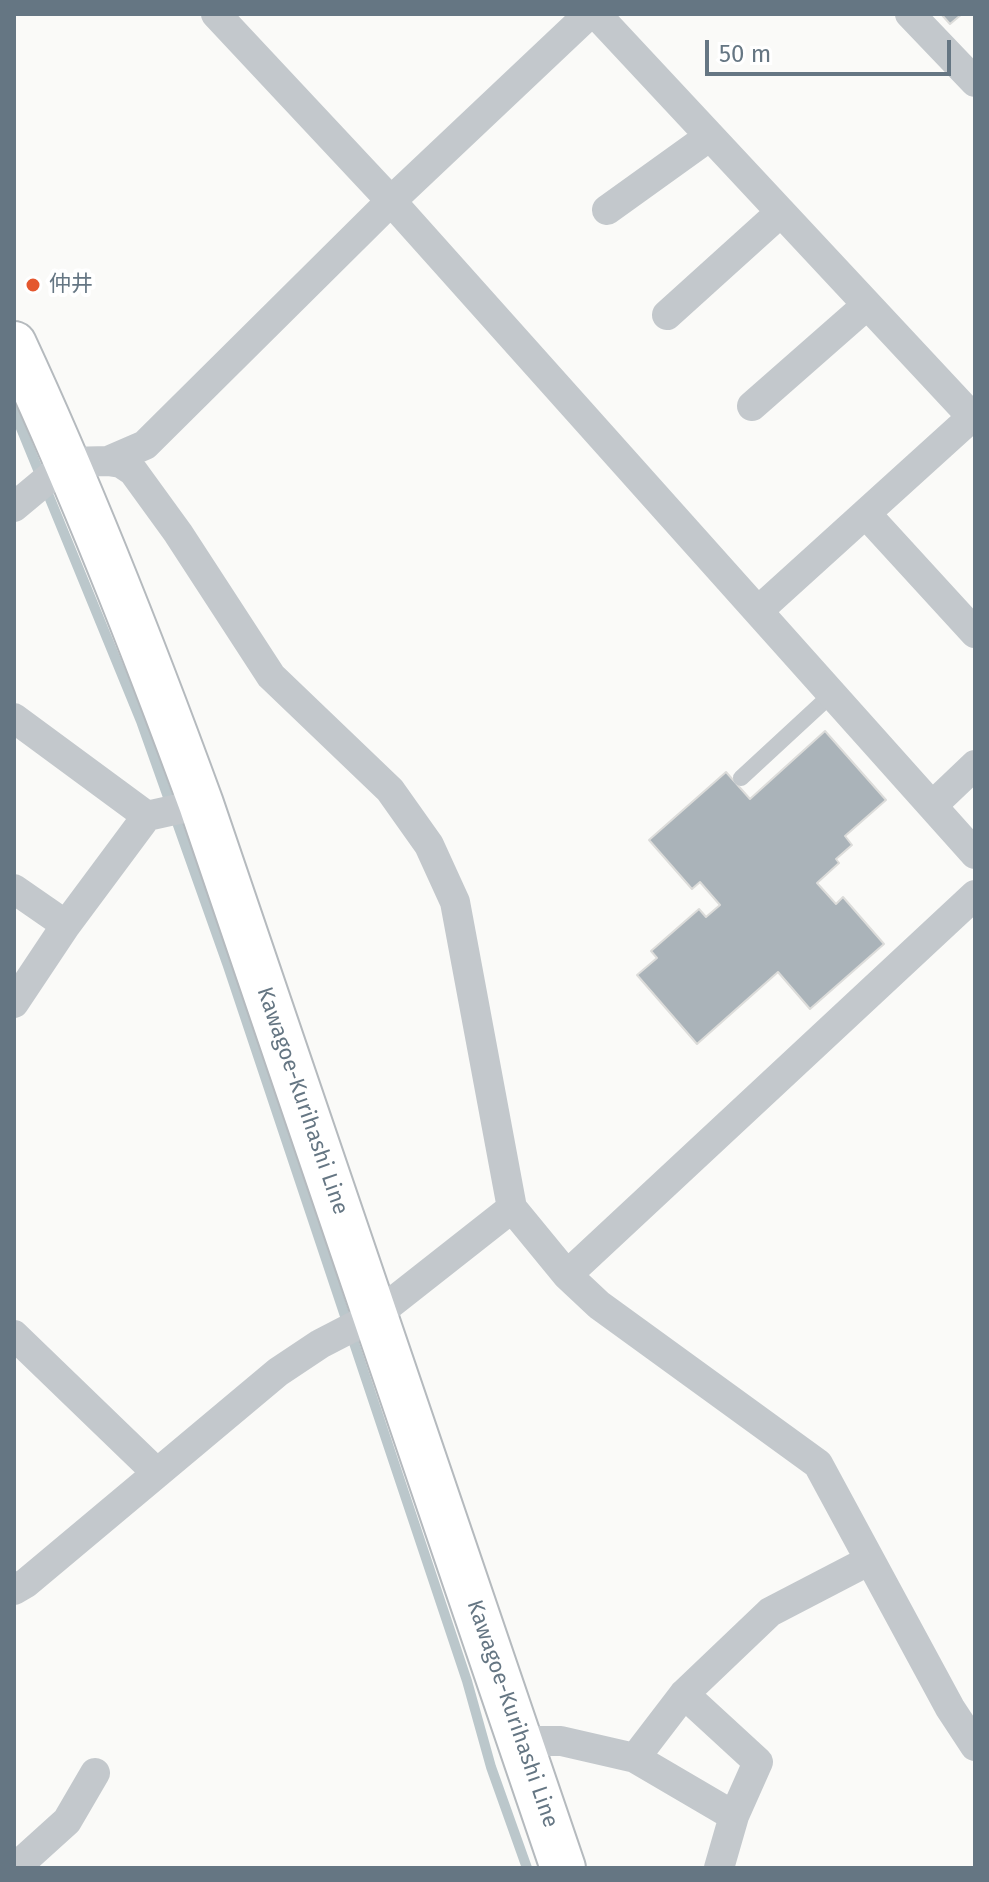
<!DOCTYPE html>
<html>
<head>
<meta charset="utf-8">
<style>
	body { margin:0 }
	#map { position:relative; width:989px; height:1882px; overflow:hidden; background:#fafaf8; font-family:"Fira Sans",sans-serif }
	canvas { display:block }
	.frame { position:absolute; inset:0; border:16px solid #657683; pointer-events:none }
	.scale { position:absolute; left:705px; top:40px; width:246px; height:36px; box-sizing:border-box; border:4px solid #657683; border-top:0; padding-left:10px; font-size:24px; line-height:28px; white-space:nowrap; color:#657683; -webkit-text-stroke:6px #fff; paint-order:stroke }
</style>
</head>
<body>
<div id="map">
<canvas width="989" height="1882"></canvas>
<div class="frame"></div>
<div class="scale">50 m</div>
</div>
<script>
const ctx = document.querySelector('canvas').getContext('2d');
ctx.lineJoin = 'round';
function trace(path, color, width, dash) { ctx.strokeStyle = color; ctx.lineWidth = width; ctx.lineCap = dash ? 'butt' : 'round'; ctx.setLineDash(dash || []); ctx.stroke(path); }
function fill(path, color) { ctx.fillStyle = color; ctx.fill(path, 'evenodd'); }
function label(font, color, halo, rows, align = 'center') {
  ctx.font = font + ' "Fira Sans","Noto Sans JP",sans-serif'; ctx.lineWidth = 8; ctx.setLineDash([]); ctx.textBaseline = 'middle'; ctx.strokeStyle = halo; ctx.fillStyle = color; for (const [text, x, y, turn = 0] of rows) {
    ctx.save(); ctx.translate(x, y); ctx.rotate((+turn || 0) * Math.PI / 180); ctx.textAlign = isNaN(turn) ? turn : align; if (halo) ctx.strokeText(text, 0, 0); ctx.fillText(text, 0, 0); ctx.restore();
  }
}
trace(new Path2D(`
	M 14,411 L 141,721 L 228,966 L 467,1681 L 491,1767 L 527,1868`), '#bbc7cb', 10);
const building = new Path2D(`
	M 941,14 L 962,14 L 950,24 Z
	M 825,731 L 886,800 L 845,836 L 852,845 L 836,859 L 839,863 L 817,883 L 836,904 L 843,897 L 884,944 L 810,1009 L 778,972 L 697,1044 L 637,975 L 657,958 L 651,951 L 699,909 L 706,917 L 720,905 L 700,882 L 692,889 L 649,840 L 726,772 L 750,799 Z`);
fill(building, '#aab3b9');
trace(building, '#dcdcda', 2);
const primary = new Path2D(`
	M 14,344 C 84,495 144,648 201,804 L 563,1868`);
trace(primary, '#b5babe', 48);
trace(new Path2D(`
	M 741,778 L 833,693`), '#c3c8cc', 16);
trace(new Path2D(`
	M 216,14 L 391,201 L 975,854
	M 596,14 L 975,420
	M 910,14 L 975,82
	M 607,210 L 710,136
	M 667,315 L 781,212
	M 752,406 L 867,305
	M 108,461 L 121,463 L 133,471 L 178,533 L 271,676 L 390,790 L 429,845 L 455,902 L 512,1208 L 567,1275 L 599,1305 L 818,1464 L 950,1708 L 975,1746
	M 14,507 L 68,462 L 108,461 L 145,445 L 391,201 L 589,14
	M 866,514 L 975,633
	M 759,610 L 972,417
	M 14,718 L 147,816 L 201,804
	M 933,805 L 975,765
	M 14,889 L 66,925
	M 14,1003 L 66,925 L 147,816
	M 567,1275 L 975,895
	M 14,1335 L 157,1473
	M 14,1590 L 26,1583 L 278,1372 L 320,1344 L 376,1315 L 512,1208
	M 684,1694 L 770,1612 L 870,1560
	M 521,1741 L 561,1741 L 635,1758 L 734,1816 L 758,1762 L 684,1694 L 635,1758
	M 15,1868 L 67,1821 L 95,1773
	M 719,1868 L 734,1816`), '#c3c8cc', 30);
trace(primary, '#fff', 44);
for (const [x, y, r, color] of [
	[33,285,8,"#e4572e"]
]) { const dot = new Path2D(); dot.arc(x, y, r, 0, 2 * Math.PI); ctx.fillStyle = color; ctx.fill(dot); trace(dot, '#fff', 3); }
label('22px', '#657683', '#fff', [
	["仲井",49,285]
], 'left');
label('22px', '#657683', '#fff', [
	["Kawagoe-Kurihashi Line",302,1101,71],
	["Kawagoe-Kurihashi Line",512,1714,71]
]);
</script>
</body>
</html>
